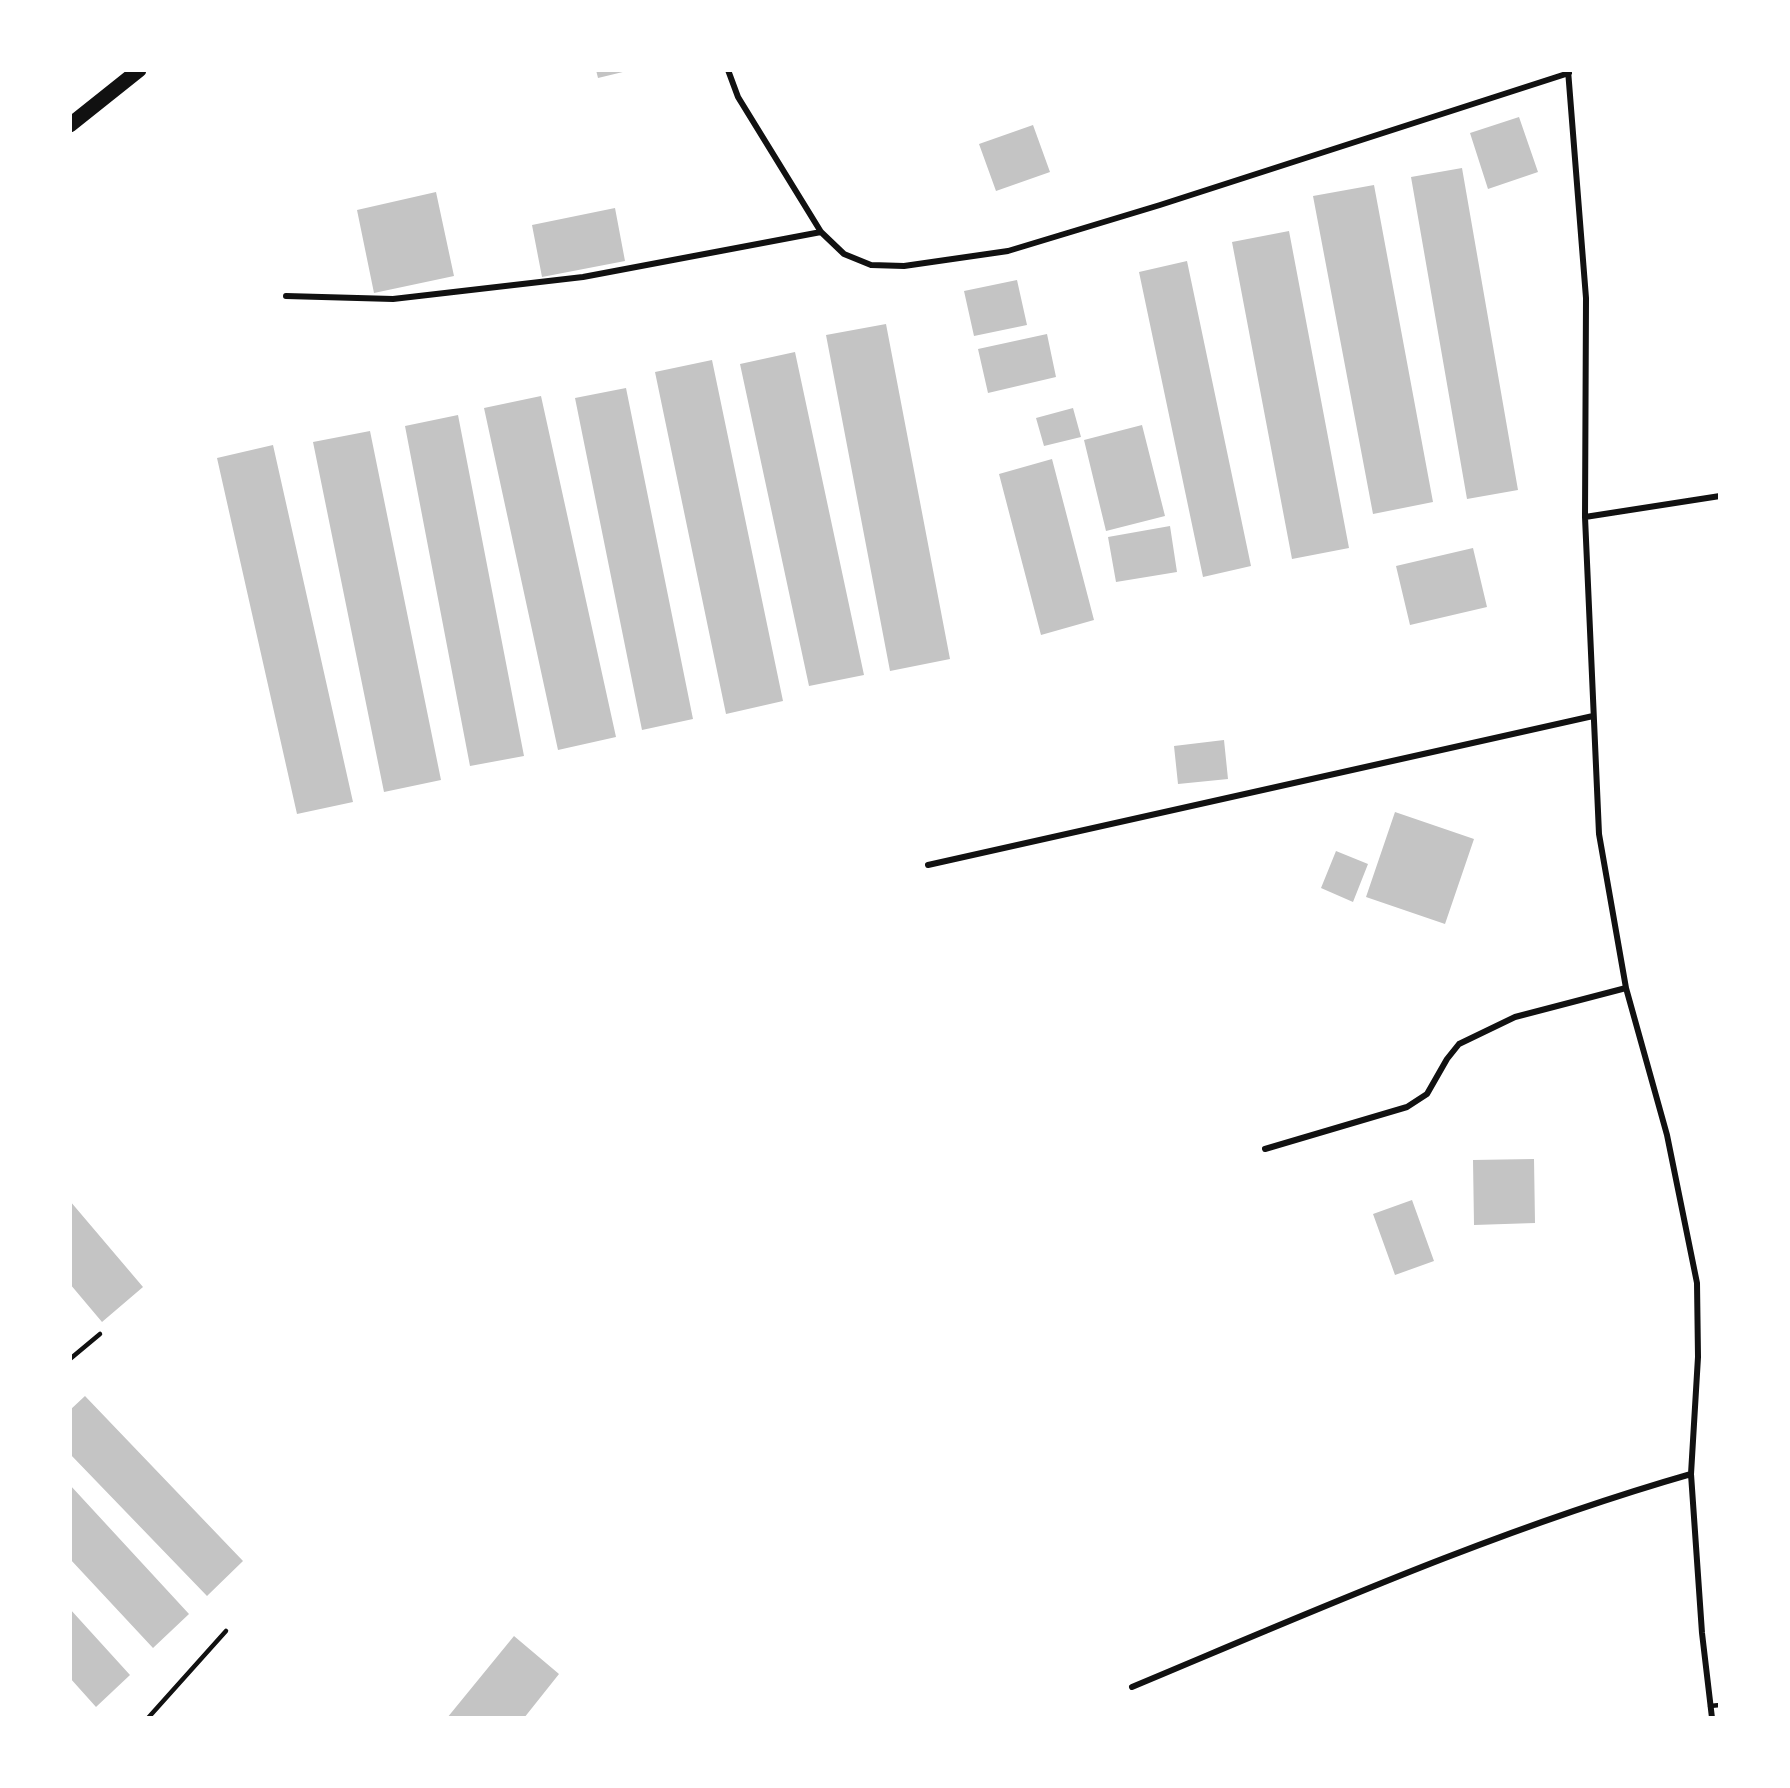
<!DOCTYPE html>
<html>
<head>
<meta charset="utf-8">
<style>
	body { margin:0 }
	#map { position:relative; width:1790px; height:1788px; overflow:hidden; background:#fff; font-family:"Source Sans 3",sans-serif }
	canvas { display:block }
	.frame { position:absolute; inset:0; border:72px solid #fff; pointer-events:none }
</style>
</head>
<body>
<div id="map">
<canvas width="1790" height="1788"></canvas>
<div class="frame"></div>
</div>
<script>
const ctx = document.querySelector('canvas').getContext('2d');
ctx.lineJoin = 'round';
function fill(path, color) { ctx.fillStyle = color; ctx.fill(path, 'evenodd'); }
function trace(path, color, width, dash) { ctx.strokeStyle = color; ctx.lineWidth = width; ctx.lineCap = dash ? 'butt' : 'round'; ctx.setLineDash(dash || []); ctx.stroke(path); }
fill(new Path2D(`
	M 596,70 L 627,70 L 627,71 L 598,78 Z
	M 1519,117 L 1538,172 L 1488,189 L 1470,133 Z
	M 1033,125 L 1050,172 L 996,191 L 979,144 Z
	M 1462,168 L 1518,490 L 1467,499 L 1411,177 Z
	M 1374,185 L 1433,502 L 1373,514 L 1313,196 Z
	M 436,192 L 454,276 L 374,293 L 357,210 Z
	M 615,208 L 625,261 L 542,277 L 532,225 Z
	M 1289,231 L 1349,548 L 1292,559 L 1232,242 Z
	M 1187,261 L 1251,566 L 1203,577 L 1139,272 Z
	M 1017,280 L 1027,325 L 974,336 L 964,291 Z
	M 886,324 L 950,659 L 890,671 L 826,335 Z
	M 1047,334 L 1056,377 L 988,393 L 978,349 Z
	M 795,352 L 864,675 L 809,686 L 740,364 Z
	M 712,360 L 783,701 L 726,714 L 655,372 Z
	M 626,388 L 693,719 L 642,730 L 575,398 Z
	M 541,396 L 616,737 L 558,750 L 484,408 Z
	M 1073,408 L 1081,437 L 1044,446 L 1036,418 Z
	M 458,415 L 524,756 L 470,766 L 405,426 Z
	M 1142,425 L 1165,516 L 1106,531 L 1084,440 Z
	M 370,431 L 441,780 L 384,792 L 313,442 Z
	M 273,445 L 353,802 L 297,814 L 217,458 Z
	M 1052,459 L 1094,620 L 1041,635 L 999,474 Z
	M 1170,526 L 1177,572 L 1116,582 L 1108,537 Z
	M 1473,548 L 1487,607 L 1410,625 L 1396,566 Z
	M 1224,740 L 1228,779 L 1178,784 L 1174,746 Z
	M 1395,812 L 1474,839 L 1445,924 L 1366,897 Z
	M 1336,851 L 1368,864 L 1353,902 L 1321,888 Z
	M 1534,1159 L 1535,1223 L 1474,1225 L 1473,1160 Z
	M 1412,1200 L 1434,1261 L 1395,1275 L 1373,1214 Z
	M 70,1201 L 143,1287 L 102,1322 L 70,1284 Z
	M 85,1396 L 243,1561 L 207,1596 L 70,1454 L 70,1410 Z
	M 70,1485 L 189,1614 L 153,1648 L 70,1559 Z
	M 70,1609 L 130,1675 L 96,1707 L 70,1678 Z
	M 514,1636 L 559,1674 L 524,1718 L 447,1718 Z`), '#c4c4c4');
trace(new Path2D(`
	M 70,1359 L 100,1334
	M 1710,1706 L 1720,1705
	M 148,1718 L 226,1631`), '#111', 4.5);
trace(new Path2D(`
	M 728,70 L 738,97 L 821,232 L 844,254 L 871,265 L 904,266 L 1008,251 L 1160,205 L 1569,73
	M 1568,70 L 1586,298 L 1585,517 L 1599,834 L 1626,988 L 1667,1135 L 1697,1283 L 1698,1357 L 1691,1474 L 1702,1633 L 1712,1718
	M 286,296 L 393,299 L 583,277 L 821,232
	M 1585,517 L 1720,496
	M 928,865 L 1593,716
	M 1265,1149 L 1407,1107 L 1427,1094 L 1447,1059 L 1459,1044 L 1515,1017 L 1626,988
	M 1132,1687 C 1316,1610 1499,1529 1691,1474`), '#111', 6);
trace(new Path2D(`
	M 70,125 L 139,70`), '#111', 15);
</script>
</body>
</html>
